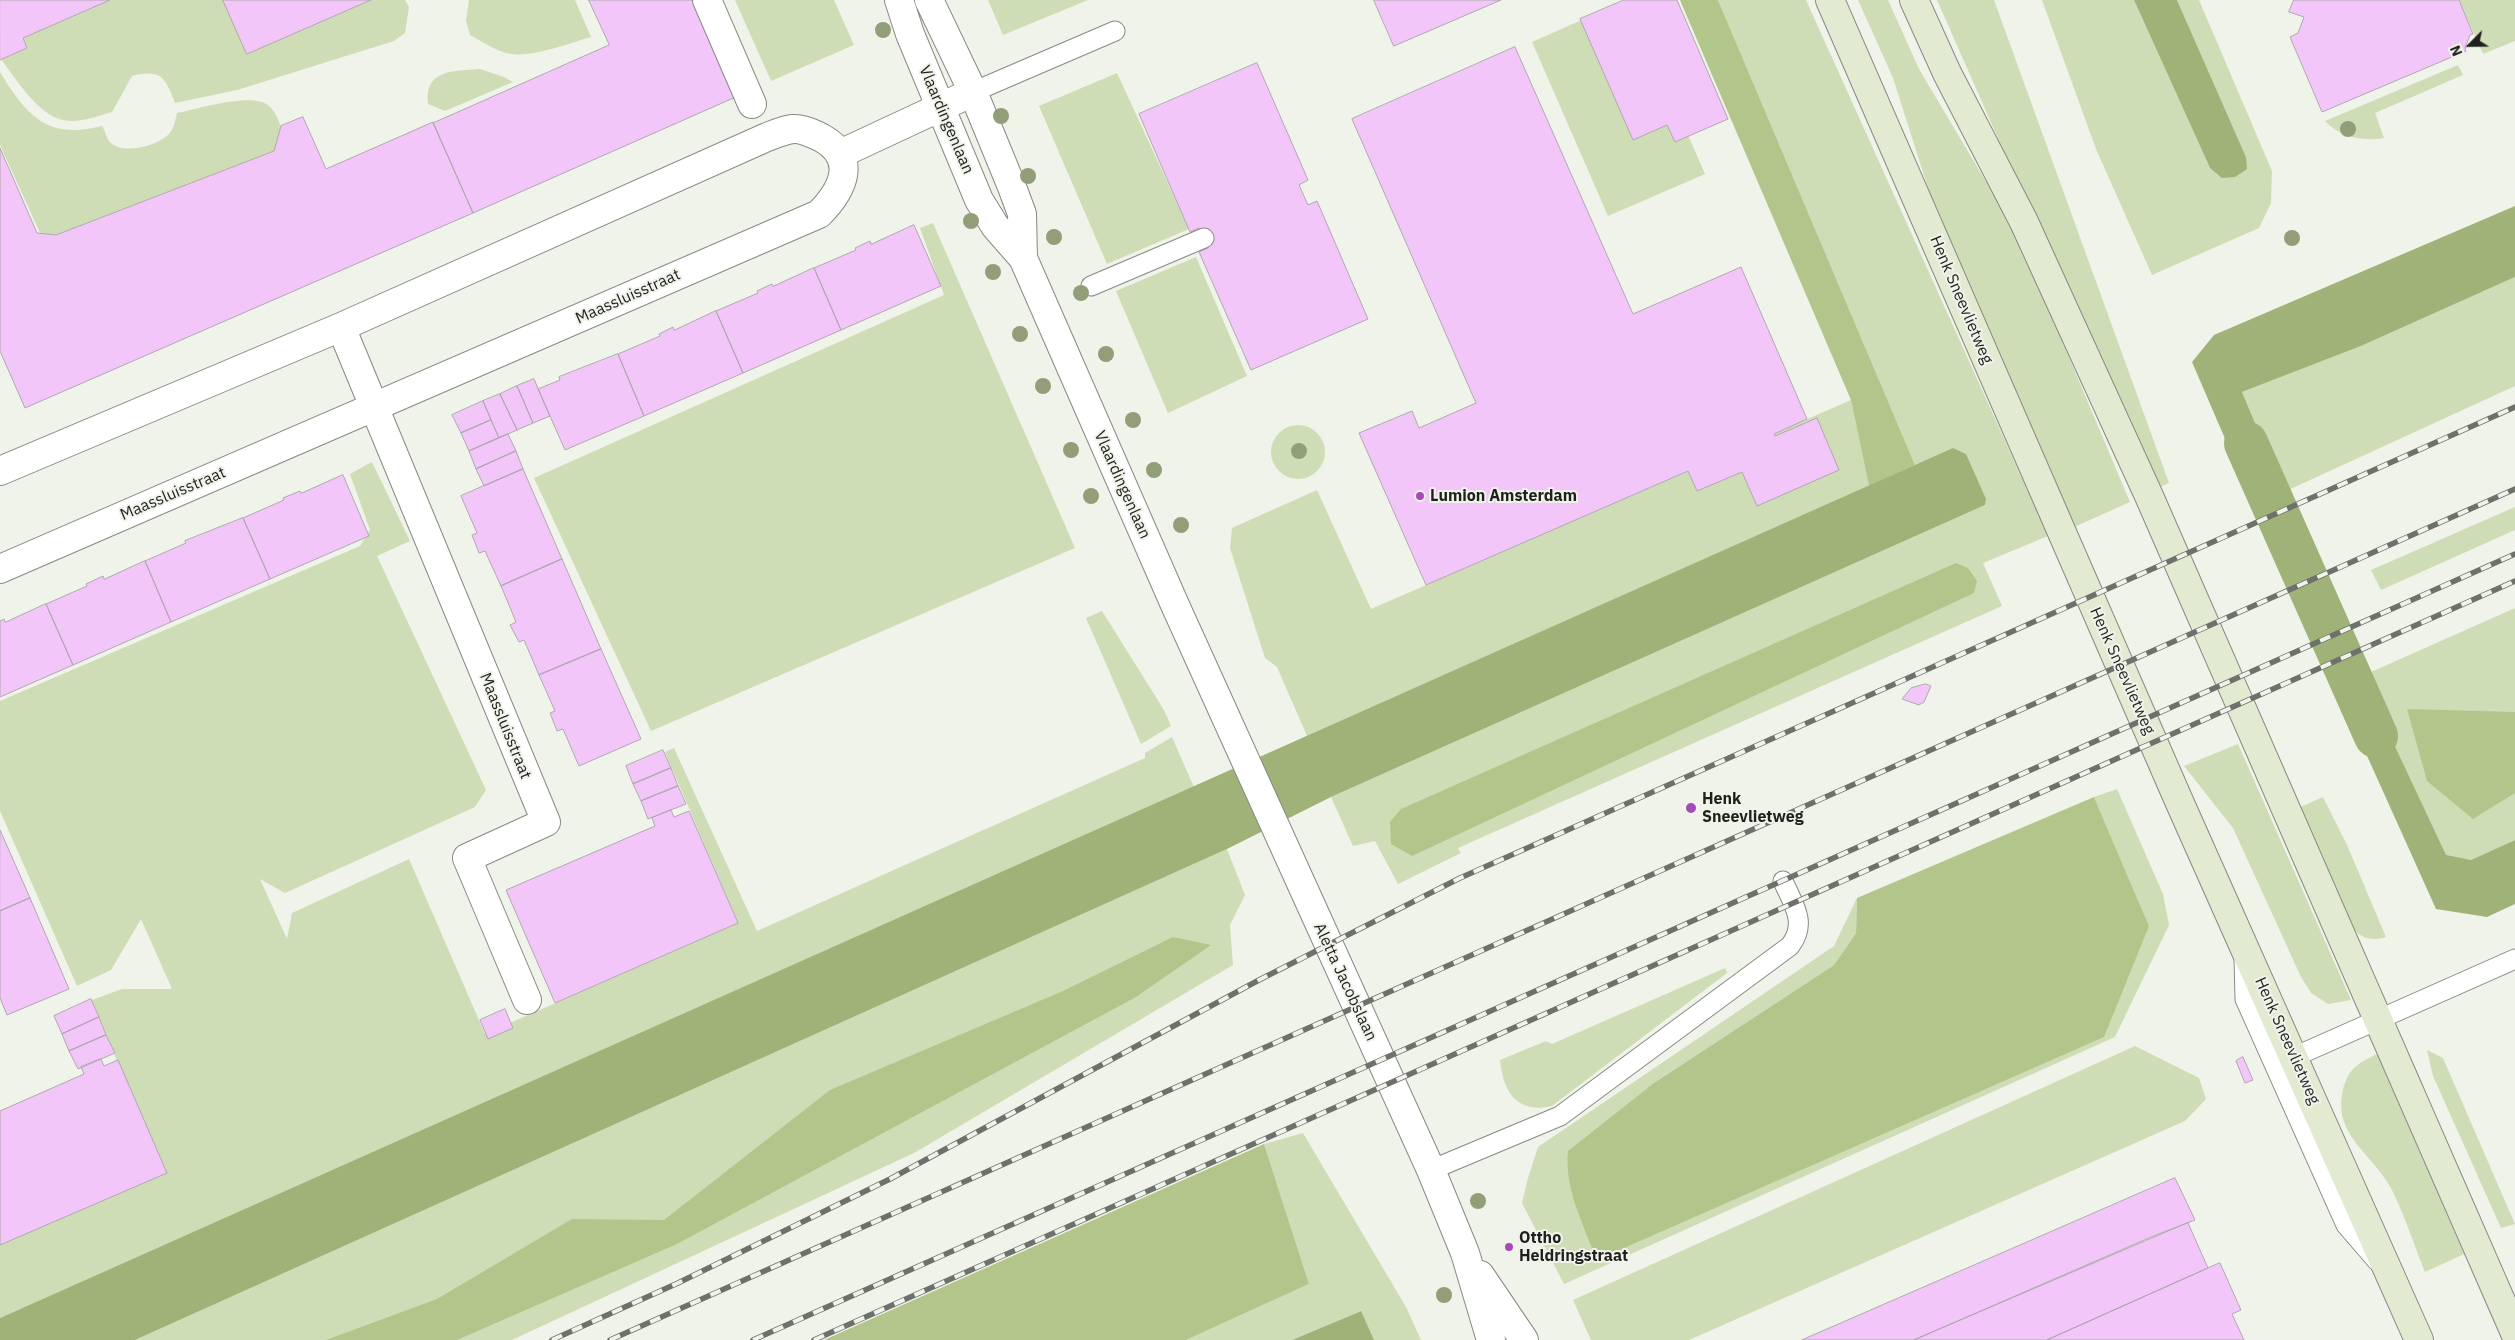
<!DOCTYPE html>
<html>
<head>
<meta charset="utf-8">
<style>
	body { margin:0 }
	#map { position:relative; width:2515px; height:1340px; overflow:hidden; background:#eff3ea; font-family:"IBM Plex Sans",sans-serif }
	canvas { display:block }
	.north { position:absolute; left:2445px; top:20px; width:50px; height:50px; -webkit-text-stroke:4px #eff3ea; paint-order:stroke; rotate:247deg; font-size:14px; font-weight:700; line-height:20px; text-align:center; color:#1f201d }
	.north::after { content:''; display:block; margin:auto; width:18px; height:22px; background:#1f201d; clip-path:polygon(50% 0,100% 100%,50% 72%,0 100%) }
</style>
</head>
<body>
<div id="map">
<canvas width="2515" height="1340"></canvas>
<div class="north">N</div>
</div>
<script>
const ctx = document.querySelector('canvas').getContext('2d');
ctx.lineJoin = 'round';
function fill(path, color) { ctx.fillStyle = color; ctx.fill(path, 'evenodd'); }
function trace(path, color, width, dash) { ctx.strokeStyle = color; ctx.lineWidth = width; ctx.lineCap = dash ? 'butt' : 'round'; ctx.setLineDash(dash || []); ctx.stroke(path); }
function label(font, color, halo, rows, align = 'center') {
  ctx.font = font + ' "IBM Plex Sans",sans-serif'; ctx.lineWidth = 4; ctx.setLineDash([]); ctx.textBaseline = 'middle'; ctx.strokeStyle = halo; ctx.fillStyle = color; for (const [text, x, y, turn = 0] of rows) {
    ctx.save(); ctx.translate(x, y); ctx.rotate((+turn || 0) * Math.PI / 180); ctx.textAlign = isNaN(turn) ? turn : align; if (halo) ctx.strokeText(text, 0, 0); ctx.fillText(text, 0, 0); ctx.restore();
  }
}
fill(new Path2D(`
	M 110,0 L 224,0 L 247,54 L 371,0 L 405,0 L 409,7 L 405,33 L 394,41 L 237,90 L 175,103 C 165,77 161,69 132,76 L 112,112 C 98,116 78,124 63,120 C 38,115 15,78 1,59 L 27,48 L 23,38 Z
	M 469,0 L 575,0 L 591,37 C 570,43 534,57 512,54 C 497,52 483,42 470,35 L 466,21 Z
	M 735,0 L 834,0 L 854,45 L 771,81 Z
	M 988,0 L 1088,0 L 1003,35 Z
	M 1627,0 L 1629,0 L 1705,174 L 1608,216 L 1532,42 Z
	M 1718,0 L 1806,0 L 2048,536 L 1983,563 L 2002,606 L 1458,848 L 1461,853 L 1398,884 L 1375,841 L 1353,846 L 1331,797 L 1985,505 L 1953,449 L 1915,465 Z
	M 1858,0 L 1888,0 L 1919,69 L 2017,234 L 2130,502 L 2072,528 L 1949,254 L 1893,78 Z
	M 1937,0 L 1994,0 L 2169,483 L 2153,490 Z
	M 2042,0 L 2134,0 L 2210,168 L 2246,157 L 2177,0 L 2199,0 L 2272,171 L 2271,203 L 2259,228 L 2152,275 L 2096,149 Z
	M 2459,0 L 2515,0 L 2515,41 L 2483,54 Z
	M 2458,65 L 2463,75 L 2375,113 L 2384,138 C 2363,142 2340,137 2325,121 Z
	M 480,69 L 504,77 L 513,82 L 445,111 L 428,104 C 424,69 454,71 480,69 Z
	M 0,72 C 27,116 47,140 102,126 C 105,130 106,137 109,141 C 121,156 156,146 168,135 C 174,129 175,121 177,113 C 197,109 249,93 266,104 C 275,109 277,118 281,126 L 274,151 L 56,235 L 40,233 L 0,145 Z
	M 1117,73 L 1189,229 L 1107,264 L 1039,106 Z
	M 933,223 L 1075,548 L 651,731 L 534,478 L 944,295 L 920,228 Z
	M 1196,257 L 1247,376 L 1168,413 L 1116,291 Z
	M 2515,277 L 2515,386 L 2284,492 L 2242,392 L 2361,346 Z
	M 1851,400 L 1869,486 L 1307,736 L 1277,667 L 1265,658 L 1230,548 L 1232,528 L 1317,490 L 1371,609 Z
	M1271 452a27 27 0 1 1 54 0a27 27 0 1 1-54 0Z
	M 372,462 L 410,541 L 377,556 L 486,790 L 475,807 L 285,893 L 260,879 L 287,939 L 292,913 L 409,859 L 485,1034 L 738,923 L 665,752 L 674,748 L 757,931 L 1145,758 L 1145,753 L 1172,737 L 1194,787 L 0,1318 L 0,1231 L 159,1163 L 92,1000 L 122,989 L 172,989 L 141,919 L 111,970 L 77,986 L 0,811 L 0,701 L 360,546 L 370,530 L 350,474 Z
	M 2515,507 L 2515,530 L 2381,590 L 2371,570 Z
	M 2515,608 L 2515,840 L 2471,860 L 2446,856 L 2362,676 Z
	M 1102,611 L 1164,710 L 1171,726 L 1141,744 L 1086,618 Z
	M 2238,744 L 2351,1000 L 2328,1004 L 2311,993 L 2301,977 L 2233,828 L 2184,766 Z
	M 2117,789 L 2163,894 L 2169,925 L 2115,1037 L 1564,1284 L 1522,1203 L 1528,1178 L 1538,1147 L 1834,946 L 1857,898 L 1856,933 L 1834,965 L 1654,1083 L 2149,926 L 2094,797 Z
	M 2323,797 L 2347,845 L 2386,937 C 2368,943 2357,935 2345,921 L 2296,809 Z
	M 1227,849 L 1245,895 L 1230,925 L 1233,965 L 914,1153 L 512,1340 L 135,1340 Z
	M 1725,968 L 1727,973 L 1552,1106 C 1517,1114 1503,1092 1500,1060 L 1546,1041 L 1552,1044 Z
	M 2135,1046 L 2199,1078 L 2206,1099 L 2185,1121 L 1689,1340 L 1591,1340 L 1573,1300 Z
	M 2427,1050 L 2443,1058 L 2515,1224 L 2501,1228 L 2433,1076 Z
	M 2377,1054 L 2464,1254 L 2425,1272 C 2414,1245 2405,1216 2392,1190 C 2375,1156 2335,1137 2342,1095 C 2346,1071 2356,1064 2377,1054 Z
	M 1303,1133 L 1406,1307 L 1421,1340 L 1374,1340 L 1360,1311 L 1292,1340 L 1186,1340 L 1309,1284 L 1264,1144 Z`), '#cfddb6');
fill(new Path2D(`
	M 1680,0 L 1718,0 L 1915,465 L 1869,486 L 1851,400 Z
	M 1956,563 L 1968,568 L 1977,581 L 1974,593 L 1412,856 L 1391,844 L 1390,822 L 1401,809 Z
	M 2407,709 L 2515,712 L 2515,793 L 2473,819 L 2427,781 Z
	M 2094,797 L 2149,926 L 2104,1037 L 1599,1259 L 1595,1256 C 1583,1223 1564,1188 1568,1151 L 1654,1083 L 1834,965 L 1856,933 L 1857,898 Z
	M 1173,937 L 1211,945 L 1136,997 L 677,1244 L 457,1340 L 326,1340 L 437,1299 L 572,1219 L 664,1220 L 830,1090 L 1063,991 Z
	M 1264,1144 L 1309,1284 L 1186,1340 L 824,1340 Z`), '#b2c68c');
fill(new Path2D(`
	M 2134,0 L 2177,0 L 2246,157 L 2247,169 L 2235,177 L 2222,178 L 2210,168 Z
	M 2515,206 L 2515,277 L 2361,346 L 2242,392 L 2284,492 L 2254,506 L 2192,362 L 2214,335 Z
	M 1953,448 L 1966,454 L 1986,499 L 1985,505 L 1331,797 L 1227,849 L 135,1340 L 0,1340 L 0,1318 Z
	M 2362,676 L 2446,855 L 2471,860 L 2515,840 L 2515,904 L 2487,917 L 2436,909 L 2336,687 Z
	M 1361,1311 L 1374,1340 L 1292,1340 Z`), '#9fb379');
trace(new Path2D(`
	M 2246,443 L 2376,736`), '#9fb379', 44);
const building = new Path2D(`
	M 0,0 L 110,0 L 23,38 L 27,48 L 0,60 Z
	M 223,0 L 371,0 L 247,54 Z
	M 589,0 L 696,0 L 738,96 L 473,213 L 433,123 L 609,45 Z
	M 1374,0 L 1501,0 L 1394,46 Z
	M 1624,0 L 1677,0 L 1728,119 L 1675,142 L 1667,125 L 1633,140 L 1580,19 Z
	M 2294,0 L 2459,0 L 2473,34 L 2470,35 L 2465,48 L 2466,51 L 2322,112 L 2290,37 L 2298,33 L 2304,17 L 2289,12 Z
	M 1515,47 L 1633,314 L 1741,267 L 1807,419 L 1774,434 L 1775,436 L 1817,418 L 1839,470 L 1757,506 L 1742,472 L 1697,491 L 1688,471 L 1426,585 L 1359,433 L 1412,411 L 1419,428 L 1476,403 L 1352,119 Z
	M 1257,63 L 1308,180 L 1299,185 L 1308,205 L 1317,201 L 1368,319 L 1251,370 L 1199,252 L 1208,248 L 1199,228 L 1190,232 L 1139,114 Z
	M 303,117 L 326,169 L 433,122 L 473,213 L 25,408 L 0,351 L 0,148 L 37,233 L 56,235 L 274,151 L 281,126 Z
	M 914,225 L 941,286 L 841,330 L 814,268 L 856,250 L 855,248 L 870,241 L 871,244 Z
	M 814,268 L 841,330 L 743,373 L 716,311 L 758,293 L 757,291 L 772,284 L 773,286 Z
	M 716,311 L 743,373 L 644,416 L 618,354 L 660,336 L 659,334 L 673,327 L 674,330 Z
	M 618,354 L 644,416 L 565,450 L 538,389 L 560,380 L 559,377 Z
	M 534,379 L 550,416 L 533,423 L 517,386 Z
	M 517,386 L 533,423 L 517,430 L 500,394 Z
	M 500,394 L 517,430 L 499,438 L 483,401 Z
	M 483,401 L 491,420 L 461,433 L 452,415 Z
	M 491,420 L 499,438 L 469,451 L 461,433 Z
	M 508,434 L 516,451 L 476,469 L 469,451 Z
	M 516,451 L 523,469 L 484,486 L 476,469 Z
	M 523,469 L 562,559 L 501,586 L 485,551 L 479,553 L 472,535 L 477,533 L 461,496 Z
	M 343,475 L 369,536 L 270,579 L 243,518 L 284,500 L 283,498 L 300,491 L 301,493 Z
	M 243,518 L 270,579 L 171,622 L 145,561 L 186,543 L 185,541 Z
	M 562,559 L 601,649 L 539,675 L 524,640 L 519,642 L 510,625 L 516,622 L 501,586 Z
	M 145,561 L 171,622 L 73,665 L 46,604 L 87,586 L 86,584 L 103,576 L 104,579 Z
	M 46,604 L 73,665 L 0,697 L 0,621 L 4,619 L 5,622 Z
	M 601,649 L 641,739 L 579,766 L 563,729 L 557,731 L 550,713 L 555,711 L 539,675 Z
	M 1926,684 L 1931,686 L 1924,702 L 1919,705 L 1902,699 L 1911,688 Z
	M 663,750 L 671,768 L 633,784 L 626,766 Z
	M 671,768 L 678,786 L 641,801 L 633,784 Z
	M 678,786 L 686,804 L 648,819 L 641,801 Z
	M 671,810 L 674,817 L 689,811 L 738,923 L 555,1003 L 506,890 L 655,826 L 652,818 Z
	M 0,830 L 30,898 L 0,911 Z
	M 30,898 L 69,989 L 7,1015 L 0,998 L 0,911 Z
	M 91,999 L 99,1017 L 62,1034 L 54,1016 Z
	M 505,1009 L 513,1028 L 488,1039 L 480,1020 Z
	M 99,1017 L 106,1035 L 69,1051 L 62,1034 Z
	M 106,1035 L 115,1053 L 78,1069 L 69,1051 Z
	M 2243,1057 L 2253,1080 L 2245,1083 L 2236,1061 Z
	M 101,1059 L 104,1066 L 118,1060 L 167,1173 L 0,1245 L 0,1111 L 84,1074 L 81,1067 Z
	M 2175,1178 L 2195,1220 L 2151,1237 L 1914,1340 L 1802,1340 Z
	M 2188,1223 L 2208,1268 L 2047,1340 L 1914,1340 Z
	M 2220,1263 L 2241,1310 L 2232,1314 L 2244,1340 L 2047,1340 Z`);
fill(building, '#f2c6f8');
trace(building, '#afa8b0', 1);
const service = new Path2D(`
	M 973,92 L 1115,31
	M 1091,286 L 1204,238
	M 2244,957 L 2245,999 L 2346,1225 L 2377,1261
	M 2294,1057 L 2515,959
	M 1431,1170 L 1560,1116 L 1790,946 C 1808,923 1793,904 1783,881`);
const pedestrian = new Path2D(`
	M 707,0 L 752,104`);
const minor = new Path2D(`
	M 840,154 L 973,92
	M 341,327 L 546,822 L 467,858 L 527,1000
	M 0,471 L 341,327 L 767,137 C 775,134 784,130 793,129 C 802,128 814,134 822,138 C 859,159 842,191 819,214 L 0,569`);
const tertiary = new Path2D(`
	M 899,0 L 910,34 L 979,200 L 995,226 L 1023,258 L 1175,605 L 1431,1170 L 1465,1253 L 1491,1340
	M 929,0 L 973,92 L 1012,187 L 1022,214 L 1023,258
	M 1480,1275 L 1524,1340`);
const secondary = new Path2D(`
	M 1830,0 L 2179,801 L 2419,1340
	M 1914,0 L 1947,73 L 2024,222 L 2149,496 L 2515,1333`);
trace(service, '#878a82', 21);
trace(pedestrian, '#878a82', 30);
trace(minor, '#878a82', 30);
trace(tertiary, '#878a82', 30);
trace(secondary, '#878a82', 30);
trace(service, '#fff', 19);
trace(pedestrian, '#fff', 28);
trace(minor, '#fff', 28);
trace(tertiary, '#fff', 28);
trace(secondary, '#e2ebd2', 28);
const rail = new Path2D(`
	M 552,1340 L 678,1283 L 890,1179 L 1259,980 L 1460,878 L 2515,407
	M 610,1340 L 2515,489
	M 753,1340 L 2515,554
	M 814,1340 L 2515,581`);
trace(rail, '#6e706b', 5.5);
trace(rail, '#eff3ea', 4, [11]);
ctx.fillStyle = '#929e77';
for (const [x, y] of [
	[883,30],
	[1001,116],
	[2348,129],
	[1028,176],
	[971,221],
	[1054,237],
	[2292,238],
	[993,272],
	[1081,293],
	[1020,334],
	[1106,354],
	[1043,386],
	[1133,420],
	[1071,450],
	[1299,451],
	[1154,470],
	[1091,496],
	[1181,525],
	[1478,1201],
	[1444,1295]
]) { ctx.beginPath(); ctx.arc(x, y, 8, 0, 2 * Math.PI); ctx.fill(); }
for (const [x, y, r, color] of [
	[1420,496,5,"#a64bb5"],
	[1691,808,6,"#a64bb5"],
	[1509,1247,5,"#a64bb5"]
]) { const dot = new Path2D(); dot.arc(x, y, r, 0, 2 * Math.PI); ctx.fillStyle = color; ctx.fill(dot); trace(dot, '#eff3ea', 2); }
label('16px', '#1f201d', '#eff3ea', [
	["Vlaardingenlaan",946,120,67],
	["Maassluisstraat",628,297,-24],
	["Henk Sneevlietweg",1961,300,67],
	["Vlaardingenlaan",1122,485,66],
	["Maassluisstraat",173,494,-23],
	["Henk Sneevlietweg",2122,671,66],
	["Maassluisstraat",505,726,68],
	["Aletta Jacobslaan",1345,982,65],
	["Henk Sneevlietweg",2287,1041,66]
]);
label('bold 16px', '#1f201d', '#eff3ea', [
	["Lumion Amsterdam",1430,496],
	["Henk",1702,799],
	["Sneevlietweg",1702,817],
	["Ottho",1519,1238],
	["Heldringstraat",1519,1256]
], 'left');
</script>
</body>
</html>
